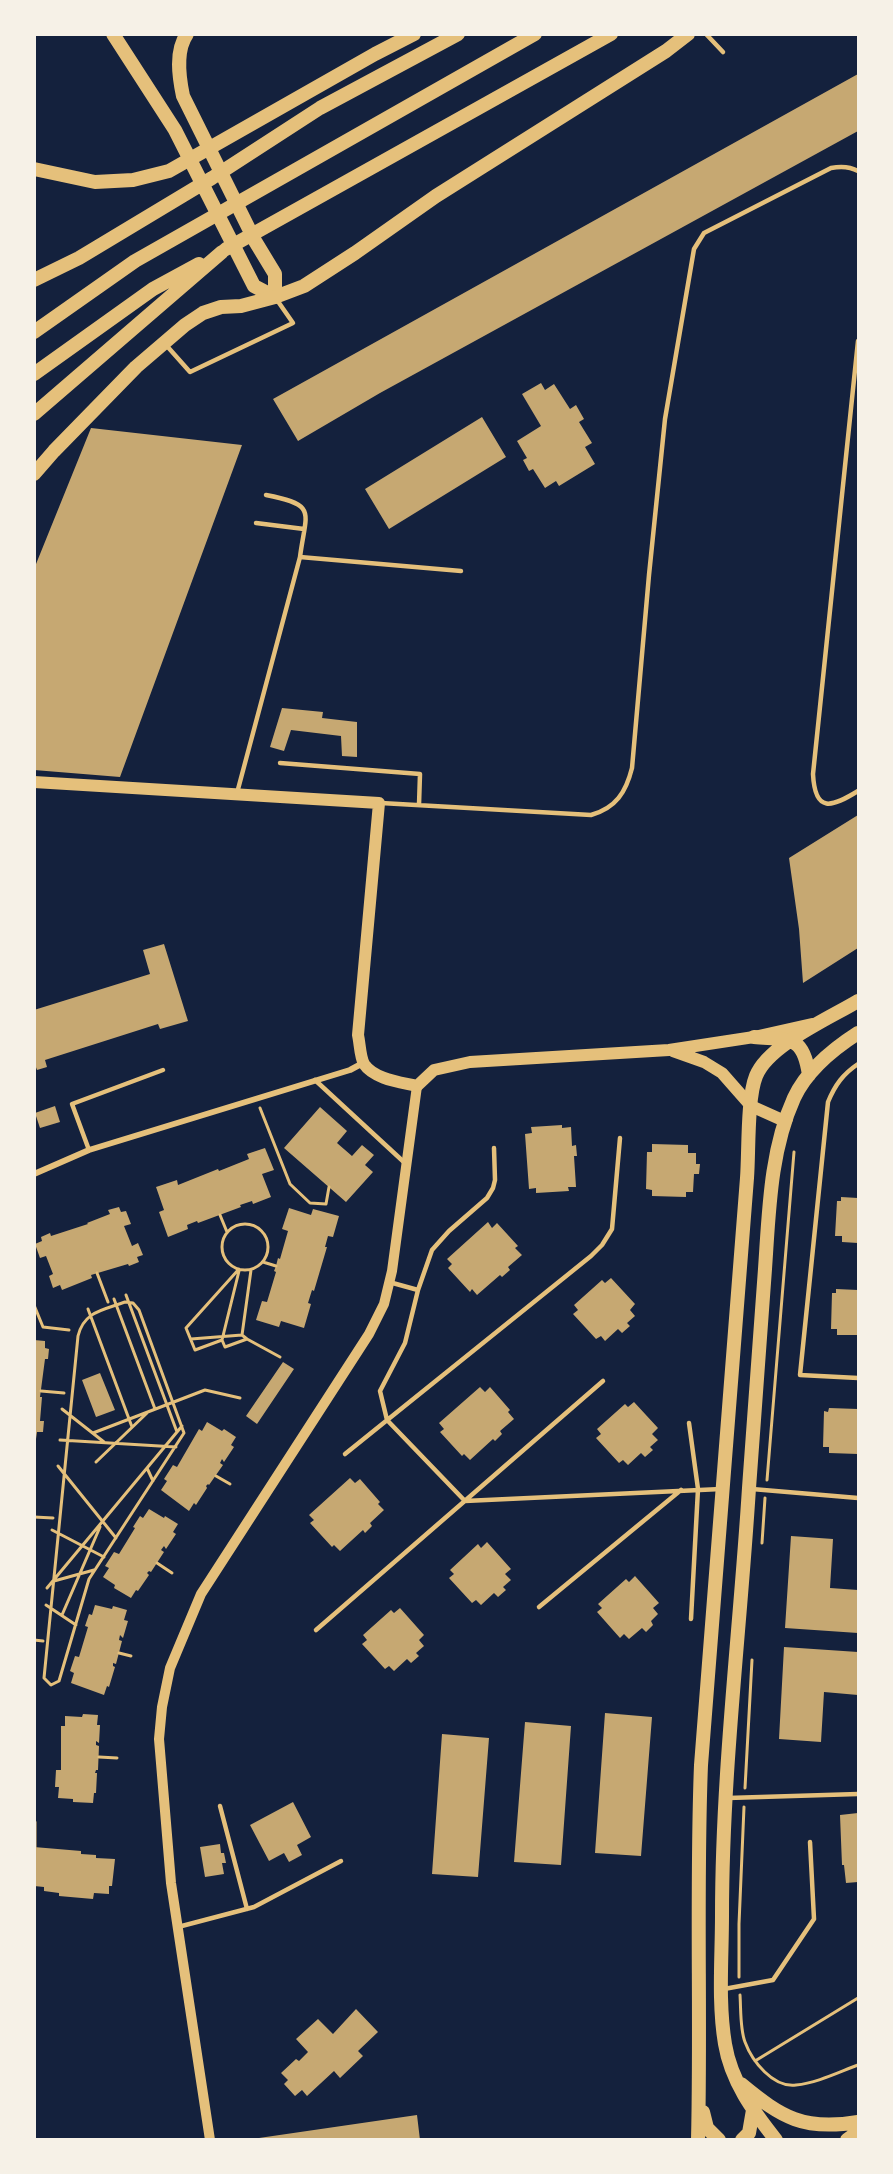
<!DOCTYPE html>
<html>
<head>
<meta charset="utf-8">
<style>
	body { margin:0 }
	#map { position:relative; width:893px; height:2174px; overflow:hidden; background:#14213d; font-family:"Titillium Web",sans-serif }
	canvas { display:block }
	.frame { position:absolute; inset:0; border:36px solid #f6f1e7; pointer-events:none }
</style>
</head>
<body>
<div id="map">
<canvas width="893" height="2174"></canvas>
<div class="frame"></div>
</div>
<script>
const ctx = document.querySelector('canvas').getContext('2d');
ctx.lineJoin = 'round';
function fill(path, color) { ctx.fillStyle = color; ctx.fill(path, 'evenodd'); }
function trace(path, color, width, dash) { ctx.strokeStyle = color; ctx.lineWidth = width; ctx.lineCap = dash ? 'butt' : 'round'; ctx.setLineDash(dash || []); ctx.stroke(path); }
fill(new Path2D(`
	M 858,74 L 858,131 L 380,393 L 298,441 L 273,399 Z
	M 541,383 L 545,390 L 554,384 L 570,409 L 576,405 L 584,419 L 579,422 L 592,443 L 585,447 L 595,464 L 559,486 L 556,481 L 545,488 L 533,469 L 529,471 L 523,460 L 527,458 L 517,441 L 541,426 L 522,394 Z
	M 482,417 L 506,457 L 389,529 L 365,489 Z
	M 91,428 L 242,445 L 120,777 L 34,770 L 34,569 Z
	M 282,708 L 323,712 L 322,718 L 357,722 L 357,757 L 342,756 L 341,736 L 291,730 L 284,751 L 270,747 Z
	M 858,815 L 858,948 L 803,983 L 799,929 L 789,858 Z
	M 164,944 L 188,1021 L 160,1029 L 158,1024 L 45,1060 L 47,1067 L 37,1070 L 34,1062 L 34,1010 L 150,974 L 143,950 Z
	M 55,1106 L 60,1122 L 40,1128 L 35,1113 Z
	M 320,1107 L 347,1131 L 337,1143 L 352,1156 L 362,1145 L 374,1155 L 365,1165 L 373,1172 L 346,1202 L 284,1148 Z
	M 562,1125 L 562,1128 L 571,1127 L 572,1146 L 576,1145 L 577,1156 L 574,1156 L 576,1187 L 568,1187 L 569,1191 L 536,1193 L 536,1188 L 529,1189 L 525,1134 L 532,1133 L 531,1127 Z
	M 652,1144 L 688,1145 L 688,1153 L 696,1153 L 696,1164 L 700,1164 L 699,1174 L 694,1174 L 693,1192 L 686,1192 L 686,1197 L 652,1196 L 652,1190 L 646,1189 L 647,1152 L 652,1152 Z
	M 265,1148 L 274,1170 L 262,1174 L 271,1197 L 253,1204 L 252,1201 L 240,1205 L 241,1207 L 198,1223 L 197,1221 L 187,1225 L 188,1229 L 168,1237 L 159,1212 L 164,1210 L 156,1187 L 177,1180 L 178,1185 L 218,1169 L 219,1171 L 249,1159 L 247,1154 Z
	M 841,1197 L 858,1198 L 858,1243 L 842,1242 L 842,1236 L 835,1236 L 837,1201 L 841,1201 Z
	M 119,1207 L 121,1212 L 126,1211 L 131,1224 L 124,1226 L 132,1246 L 138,1243 L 143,1255 L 137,1257 L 139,1262 L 129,1266 L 128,1264 L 91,1275 L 92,1278 L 62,1290 L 60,1285 L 53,1288 L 49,1276 L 53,1274 L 46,1256 L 40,1258 L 35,1244 L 42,1241 L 41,1237 L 50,1233 L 51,1236 L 88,1224 L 87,1223 L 110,1214 L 108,1210 Z
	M 289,1208 L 311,1215 L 313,1209 L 339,1216 L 333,1237 L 328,1236 L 325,1247 L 327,1247 L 314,1291 L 312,1290 L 308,1303 L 311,1304 L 304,1328 L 281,1321 L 279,1327 L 256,1320 L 262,1301 L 267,1302 L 276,1272 L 274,1271 L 276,1266 L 278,1258 L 280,1259 L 288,1231 L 282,1229 Z
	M 488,1222 L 492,1228 L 497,1223 L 518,1246 L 515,1248 L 522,1255 L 508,1267 L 510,1270 L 502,1277 L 500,1275 L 477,1295 L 472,1289 L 470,1292 L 448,1268 L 452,1264 L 447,1259 Z
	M 611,1278 L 635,1304 L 630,1310 L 635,1316 L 627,1323 L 630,1326 L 622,1333 L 618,1329 L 605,1341 L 601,1336 L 596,1339 L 573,1314 L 578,1310 L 574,1305 L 602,1280 L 605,1283 Z
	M 836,1289 L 858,1290 L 858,1335 L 837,1335 L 837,1329 L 831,1329 L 832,1293 L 836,1293 Z
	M 34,1340 L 45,1341 L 45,1348 L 49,1349 L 48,1359 L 45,1359 L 40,1397 L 42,1397 L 40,1421 L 44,1421 L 43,1432 L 37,1432 L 36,1439 L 34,1439 Z
	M 283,1362 L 294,1369 L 257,1424 L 246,1416 Z
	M 100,1373 L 115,1410 L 96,1417 L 82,1380 Z
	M 480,1387 L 485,1392 L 490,1387 L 510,1410 L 508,1412 L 514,1419 L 500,1431 L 502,1434 L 495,1441 L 493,1439 L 470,1460 L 464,1454 L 462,1456 L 440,1432 L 444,1429 L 439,1423 Z
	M 634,1402 L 658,1428 L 652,1434 L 658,1440 L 650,1447 L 653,1450 L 645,1457 L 641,1453 L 628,1465 L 623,1460 L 619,1463 L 596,1438 L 601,1434 L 597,1429 L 625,1404 L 628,1407 Z
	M 829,1408 L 858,1409 L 858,1454 L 829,1453 L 829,1447 L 823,1447 L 824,1411 L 828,1412 Z
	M 207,1422 L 222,1431 L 224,1429 L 236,1437 L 231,1445 L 234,1447 L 224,1462 L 222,1459 L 220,1463 L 223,1465 L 209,1485 L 208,1484 L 206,1486 L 207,1488 L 196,1505 L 194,1503 L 189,1511 L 161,1490 L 167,1481 L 164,1479 L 173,1465 L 177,1467 L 199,1429 L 202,1431 Z
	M 350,1478 L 355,1483 L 360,1479 L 380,1502 L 378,1504 L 384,1510 L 370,1523 L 372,1526 L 365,1533 L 363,1530 L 340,1551 L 334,1545 L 332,1547 L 310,1523 L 314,1520 L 309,1515 Z
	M 149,1509 L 164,1518 L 165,1516 L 178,1524 L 173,1532 L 176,1534 L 166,1549 L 164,1546 L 161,1550 L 164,1552 L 151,1572 L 149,1571 L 147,1573 L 149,1575 L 138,1591 L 136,1590 L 131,1598 L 114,1588 L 115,1585 L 103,1577 L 109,1568 L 105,1566 L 114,1552 L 119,1554 L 135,1528 L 133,1527 L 140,1516 L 143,1518 Z
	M 791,1536 L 833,1539 L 830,1588 L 858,1590 L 858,1633 L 785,1628 Z
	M 487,1542 L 511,1569 L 505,1574 L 511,1580 L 503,1587 L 506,1590 L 498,1597 L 494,1593 L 481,1605 L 476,1600 L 472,1603 L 449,1578 L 454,1574 L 450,1570 L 478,1544 L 481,1548 Z
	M 635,1576 L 659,1603 L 653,1608 L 658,1614 L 651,1621 L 653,1625 L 646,1632 L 642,1628 L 629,1639 L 624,1634 L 620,1638 L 597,1612 L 602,1608 L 598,1604 L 626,1579 L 629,1582 Z
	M 95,1605 L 112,1609 L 113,1606 L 127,1610 L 124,1620 L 128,1621 L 123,1638 L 120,1635 L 119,1640 L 122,1641 L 116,1664 L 113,1663 L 113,1666 L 115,1667 L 109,1687 L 107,1686 L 104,1695 L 71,1683 L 74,1673 L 70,1671 L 75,1656 L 79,1657 L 88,1627 L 85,1626 L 89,1614 L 92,1615 Z
	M 400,1608 L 424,1635 L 419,1640 L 424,1646 L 416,1653 L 419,1656 L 411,1663 L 407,1659 L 394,1671 L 389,1666 L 385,1669 L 362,1644 L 367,1640 L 363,1635 L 391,1610 L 394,1613 Z
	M 784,1647 L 858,1652 L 858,1695 L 824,1692 L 821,1742 L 779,1739 Z
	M 605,1713 L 652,1717 L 641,1856 L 595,1853 Z
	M 83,1714 L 98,1715 L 97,1725 L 100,1725 L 99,1743 L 96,1741 L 96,1745 L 99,1746 L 98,1770 L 96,1770 L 95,1773 L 97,1773 L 96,1793 L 94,1793 L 93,1803 L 73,1802 L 73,1799 L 58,1798 L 59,1787 L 55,1787 L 56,1770 L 61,1770 L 61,1726 L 65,1726 L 65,1716 L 82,1717 Z
	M 525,1722 L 571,1726 L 561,1865 L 514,1862 Z
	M 442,1734 L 489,1738 L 478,1877 L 432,1874 Z
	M 293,1802 L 311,1837 L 297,1845 L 302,1855 L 289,1862 L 284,1853 L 269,1861 L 250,1825 Z
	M 858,1813 L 858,1882 L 846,1883 L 844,1865 L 842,1865 L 840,1815 Z
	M 220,1844 L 221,1853 L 224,1853 L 226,1863 L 222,1863 L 224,1874 L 205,1877 L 200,1847 Z
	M 34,1847 L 81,1851 L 81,1854 L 96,1855 L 96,1858 L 115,1859 L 112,1886 L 109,1886 L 109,1894 L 94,1893 L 93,1899 L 59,1896 L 59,1893 L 44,1891 L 44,1887 L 34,1886 Z
	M 356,2009 L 378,2032 L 358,2051 L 363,2056 L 340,2078 L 334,2071 L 307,2096 L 302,2090 L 295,2096 L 284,2084 L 288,2080 L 281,2073 L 296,2059 L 299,2061 L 308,2052 L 296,2039 L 318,2019 L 333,2034 Z
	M 417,2115 L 420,2140 L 260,2140 L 259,2138 Z`), '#c6a872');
trace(new Path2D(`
	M 260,1108 L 290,1184 L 310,1203 L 326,1204 L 329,1187
	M 220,1215 L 227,1232
	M222 1247a23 23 0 1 1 46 0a23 23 0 1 1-46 0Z
	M 263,1262 L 276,1266
	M 239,1269 L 186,1328 L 195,1350 L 222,1340 L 225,1347 L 247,1339 L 280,1357
	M 97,1273 L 108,1302
	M 126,1295 L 177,1432
	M 114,1299 L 155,1409
	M 125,1302 L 133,1303 L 139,1310 L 184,1433 L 89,1579 L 59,1681 L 51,1685 L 44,1678 L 78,1336 C 84,1311 104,1310 125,1302 Z
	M 34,1305 L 43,1327 L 69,1330
	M 88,1309 L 132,1427
	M 242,1335 L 251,1270
	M 191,1339 L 242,1335 L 247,1339
	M 222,1340 L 239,1271
	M 41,1391 L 64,1393
	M 62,1409 L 104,1442
	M 93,1433 L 205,1390 L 240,1398
	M 60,1440 L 176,1447
	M 96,1462 L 147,1413
	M 58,1466 L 116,1538
	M 147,1468 L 153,1481
	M 216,1476 L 230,1484
	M 767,1480 L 794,1152
	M 34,1517 L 53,1518
	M 52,1530 L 104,1557
	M 762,1543 L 765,1498
	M 157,1563 L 172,1573
	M 54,1581 L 94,1570
	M 47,1588 L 182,1426
	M 46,1605 L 76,1625
	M 62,1615 L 100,1527
	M 34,1640 L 43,1641
	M 119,1653 L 131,1656
	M 99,1757 L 117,1758
	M 745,1788 L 752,1660
	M 35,1822 L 35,1847
	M 739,1977 L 739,1924 L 744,1807
	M 740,1995 C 741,2010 740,2029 745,2042 C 752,2061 773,2088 796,2085 C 817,2083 839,2072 858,2065
	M 755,2061 L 858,1998`), '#e5c07b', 3);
trace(new Path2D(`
	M 706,34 L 723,52
	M 858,341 L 813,774 C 815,814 832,807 858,791
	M 166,345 L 190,372 L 293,323 L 277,300
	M 266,495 C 318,505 306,511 300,557
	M 256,523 L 304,529
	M 280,763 L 420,774 L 419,805
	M 237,793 L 300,557 L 461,571
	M 381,803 L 591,815 C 616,808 626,792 632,768 L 649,575 L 665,419 L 694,249 L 704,233 L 831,168 C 841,166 849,166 858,171
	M 858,1064 C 843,1074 835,1085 828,1102 L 800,1375 L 858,1378
	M 315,1080 L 406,1164
	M 494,1148 L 495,1180 L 493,1188 L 487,1198 L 449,1231 L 432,1250 L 418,1290 L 405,1343 L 380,1391 L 387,1420 L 465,1501 L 721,1489
	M 89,1150 L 72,1104 L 163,1070
	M 389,1282 L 418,1290
	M 689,1423 L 698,1489 L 691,1619
	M 345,1454 L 591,1256 L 602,1245 L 612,1229 L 620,1138
	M 752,1489 L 858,1498
	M 539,1607 L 681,1490
	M 316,1630 L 603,1381
	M 728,1798 L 858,1794
	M 220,1806 L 247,1909
	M 178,1927 L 254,1907 L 341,1861
	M 724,1989 L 773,1980 L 814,1919 L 810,1842`), '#e5c07b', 4.5);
trace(new Path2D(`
	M 34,1174 L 89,1150 L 350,1070 L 363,1063`), '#e5c07b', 6);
trace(new Path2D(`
	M 210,2140 L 171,1883 L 159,1739 L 162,1707 L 170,1668 L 201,1594 L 369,1334 L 384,1304 L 392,1271 L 417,1086`), '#e5c07b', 10);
trace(new Path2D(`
	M 34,782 L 379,803 L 358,1035 C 360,1044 360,1057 364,1064 C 374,1079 400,1082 417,1086 L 434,1070 L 470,1062 L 669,1050 L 754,1037 L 812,1024
	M 673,1051 L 704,1062 L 722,1073 L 751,1106 L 780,1119 L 787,1119`), '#e5c07b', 12);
trace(new Path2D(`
	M 113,34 L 175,130 L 254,286 L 275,297 L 304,286 L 355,253 L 436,196 L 666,51 L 688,34
	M 187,34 C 175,51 179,77 183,96 L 255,241 L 275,274 L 275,297
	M 226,249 L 611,34
	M 34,280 L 79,258 L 212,178 L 320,108 L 458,34
	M 754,1037 C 789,1040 803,1034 809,1075
	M 741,2084 C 782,2118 804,2131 858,2122
	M 703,2112 L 707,2128 L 719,2140
	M 698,2140 C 701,2015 696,1890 701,1765 L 747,1178 C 749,1152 747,1098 756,1076 C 768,1045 830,1018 858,1001
	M 742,2140 L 749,2133 L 753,2110
	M 776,2140 C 753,2111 731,2081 725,2044 C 718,2002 722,1958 722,1916 C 722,1774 740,1631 749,1488 C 754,1415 759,1342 765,1269 C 769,1212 770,1151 794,1098 C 807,1070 833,1049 858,1033
	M 847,2140 L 858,2132`), '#e5c07b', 14);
trace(new Path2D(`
	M 34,169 L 95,182 L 133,180 L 169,171 L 375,54 L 414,34
	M 34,332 L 135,261 L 535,34
	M 34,374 L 153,289 L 199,264
	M 34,414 L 222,252
	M 34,474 L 54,451 L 136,367 L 185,325 L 203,313 L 221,307 L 241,306 L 275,297`), '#e5c07b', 14);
</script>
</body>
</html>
